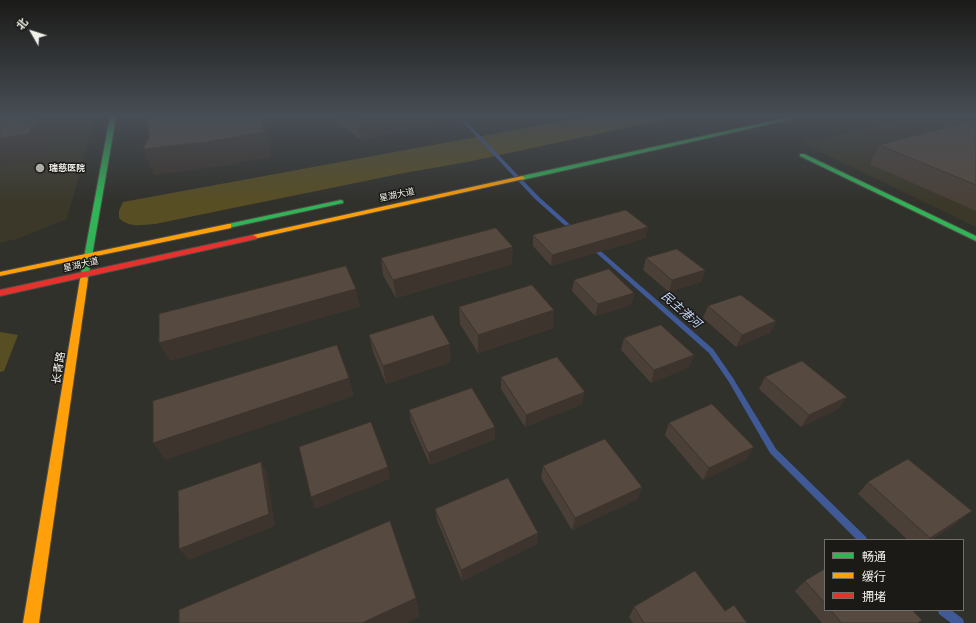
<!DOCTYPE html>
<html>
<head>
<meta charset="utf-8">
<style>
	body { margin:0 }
	#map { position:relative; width:976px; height:623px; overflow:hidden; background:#31312c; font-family:Figtree,"Noto Sans SC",sans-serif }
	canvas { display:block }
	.legend { position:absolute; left:824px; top:539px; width:140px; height:72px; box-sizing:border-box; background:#1b1a16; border:1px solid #71706b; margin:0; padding:5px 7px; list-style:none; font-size:12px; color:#f1f0ea }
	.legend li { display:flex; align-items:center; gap:8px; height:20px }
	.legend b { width:20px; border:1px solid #71706b }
	.north { position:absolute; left:12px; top:12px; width:40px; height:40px; -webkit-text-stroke:3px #1b1a16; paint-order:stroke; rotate:309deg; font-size:11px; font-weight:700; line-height:16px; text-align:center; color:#f1f0ea }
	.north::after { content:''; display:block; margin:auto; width:14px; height:18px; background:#f1f0ea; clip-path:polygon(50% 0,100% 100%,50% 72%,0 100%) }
</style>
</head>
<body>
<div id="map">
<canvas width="976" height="623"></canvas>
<ul class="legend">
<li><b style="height:5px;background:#30b455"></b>畅通</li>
<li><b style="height:5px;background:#ff9f0a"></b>缓行</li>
<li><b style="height:5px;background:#e5322d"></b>拥堵</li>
</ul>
<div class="north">北</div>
</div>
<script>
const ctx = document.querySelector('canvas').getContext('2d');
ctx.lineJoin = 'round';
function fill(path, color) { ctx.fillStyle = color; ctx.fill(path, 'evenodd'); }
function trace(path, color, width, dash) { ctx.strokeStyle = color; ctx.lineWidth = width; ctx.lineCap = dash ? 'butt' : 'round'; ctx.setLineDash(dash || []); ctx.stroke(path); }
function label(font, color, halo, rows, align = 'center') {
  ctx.font = font + ' Figtree,"Noto Sans SC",sans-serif'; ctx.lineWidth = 3; ctx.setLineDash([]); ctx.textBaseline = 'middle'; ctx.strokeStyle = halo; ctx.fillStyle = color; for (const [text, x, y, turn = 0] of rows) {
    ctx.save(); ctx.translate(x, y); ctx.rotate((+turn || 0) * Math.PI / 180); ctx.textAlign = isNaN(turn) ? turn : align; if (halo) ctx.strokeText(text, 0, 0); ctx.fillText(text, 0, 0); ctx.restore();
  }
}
fill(new Path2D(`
	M 0,117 L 95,117 L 67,219 L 17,239 L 0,243 Z
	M 915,117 L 976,117 L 976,227 L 802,143 Z`), '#3b382a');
fill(new Path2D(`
	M 585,117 L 677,117 L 467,162 L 404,173 L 155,224 C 142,225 129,228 119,218 L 119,211 L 123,202 Z
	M 0,332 L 18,335 L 4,371 L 0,372 Z`), '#584e23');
fill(new Path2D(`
	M 458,117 L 462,117 L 539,197 L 575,229 L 575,231 L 571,231 L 535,199 Z
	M 594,246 L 596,247 L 713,349 L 733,378 L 776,449 L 866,537 L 867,540 L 857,540 L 770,453 L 729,382 L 709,353 L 592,249 L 591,248 Z
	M 938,610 L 951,610 L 963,619 L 964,623 L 951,623 L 939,614 Z`), '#3f5a96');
const fast = new Path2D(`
	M 110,117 L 116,117 L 88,279 L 84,282 L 80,279 Z
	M 790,117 L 801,117 L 522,180 L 519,178 L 522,176 Z
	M 800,154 L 804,154 L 976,236 L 976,241 L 800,156 Z
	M 341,200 L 343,201 L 343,203 L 228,228 L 224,226 L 228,224 Z`);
const slow = new Path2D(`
	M 522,176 L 525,178 L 524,179 L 253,239 L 249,237 L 253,235 Z
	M 228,224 L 231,224 L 231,228 L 0,276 L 0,272 Z
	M 84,276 L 88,279 L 39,623 L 23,623 L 80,279 Z`);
const jam = new Path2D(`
	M 253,235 L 257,237 L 256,239 L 0,296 L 0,290 Z`);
trace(fast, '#4d4c48', 2);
trace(slow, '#4d4c48', 2);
trace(jam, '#4d4c48', 2);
fill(fast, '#30b455');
fill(slow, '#ff9f0a');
fill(jam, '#e5322d');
fill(new Path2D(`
	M 329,117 L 441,117 L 441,121 L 361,140 Z
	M 976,120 L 976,211 L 870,164 L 879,145 Z
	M 533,235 L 646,238 L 551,266 L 533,246 Z
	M 381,258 L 512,264 L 396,298 L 383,275 Z
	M 646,258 L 705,270 L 701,282 L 669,292 L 643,270 Z
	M 574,280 L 634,293 L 631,305 L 595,316 L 572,291 Z
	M 708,306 L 776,321 L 770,333 L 736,347 L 703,318 Z
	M 459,307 L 553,328 L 478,353 L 460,324 Z
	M 369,335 L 451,362 L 386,384 L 373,352 Z
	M 624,338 L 694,355 L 689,367 L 651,383 L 621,350 Z
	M 501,377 L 582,404 L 525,427 L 501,389 Z
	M 765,377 L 847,397 L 838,409 L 801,427 L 759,389 Z
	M 409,410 L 495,439 L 430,465 L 411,422 Z
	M 669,423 L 747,459 L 703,480 L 665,435 Z
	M 543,466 L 638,499 L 572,530 L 541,478 Z
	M 868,482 L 958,522 L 931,540 L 908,540 L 858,494 Z
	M 435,509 L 537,544 L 462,581 L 437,520 Z
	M 825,569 L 825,610 L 912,610 L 918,623 L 822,623 L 795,591 L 805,581 Z
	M 634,607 L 725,611 L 747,623 L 633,623 L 629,617 Z`), '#4a4037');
fill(new Path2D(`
	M 38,117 L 43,117 L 54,137 L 43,159 L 0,166 L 0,138 Z
	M 262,117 L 265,117 L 271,157 L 216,167 L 154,175 L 143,149 Z
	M 357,117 L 441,117 L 441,121 L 361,140 Z
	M 648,227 L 646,238 L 551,266 L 552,255 Z
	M 513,247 L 512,264 L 396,298 L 393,280 Z
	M 705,270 L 701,282 L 669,292 L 672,280 Z
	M 356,289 L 360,307 L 170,361 L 159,343 Z
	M 634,293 L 631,305 L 595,316 L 598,304 Z
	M 554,310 L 553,328 L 478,353 L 478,335 Z
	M 776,321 L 770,333 L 736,347 L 742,335 Z
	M 450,344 L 451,362 L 386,384 L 383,366 Z
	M 694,355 L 689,367 L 651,383 L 654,370 Z
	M 349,378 L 354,396 L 165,460 L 153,443 Z
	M 585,392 L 582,404 L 525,427 L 526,415 Z
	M 847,397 L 838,409 L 801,427 L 809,415 Z
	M 495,427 L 495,439 L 430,465 L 428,453 Z
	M 754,447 L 747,459 L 703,480 L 709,468 Z
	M 261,462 L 267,474 L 275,526 L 189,560 L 179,549 Z
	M 388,467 L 390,479 L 315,509 L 311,497 Z
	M 642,487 L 638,499 L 572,530 L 575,518 Z
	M 972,511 L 958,522 L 931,540 L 928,540 Z
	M 538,533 L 537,544 L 462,581 L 461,570 Z
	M 416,598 L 420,617 L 407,623 L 362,623 Z`), '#3c342d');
const building = new Path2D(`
	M 8,117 L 38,117 L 28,135 L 0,138 L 0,118 Z
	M 146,117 L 262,117 L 264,132 L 207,142 L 143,149 L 149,137 Z
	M 976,120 L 976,185 L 879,145 Z
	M 626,210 L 648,227 L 552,255 L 533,235 Z
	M 496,228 L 513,247 L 393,280 L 381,258 Z
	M 677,249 L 705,270 L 672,280 L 646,258 Z
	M 346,266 L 356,289 L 159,343 L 159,314 Z
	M 609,269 L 634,293 L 598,304 L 574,280 Z
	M 532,285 L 554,310 L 478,335 L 459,307 Z
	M 741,295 L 776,321 L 742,335 L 708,306 Z
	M 433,315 L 450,344 L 383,366 L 369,335 Z
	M 661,325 L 694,355 L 654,370 L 624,338 Z
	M 337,345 L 349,378 L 153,443 L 153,401 Z
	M 557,357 L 585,392 L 526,415 L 501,377 Z
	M 802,361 L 847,397 L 809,415 L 765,377 Z
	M 472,388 L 495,427 L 428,453 L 409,410 Z
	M 712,404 L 754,447 L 709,468 L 669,423 Z
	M 371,422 L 388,467 L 311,497 L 299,447 Z
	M 605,439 L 642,487 L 575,518 L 543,466 Z
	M 908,459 L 972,511 L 930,538 L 868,482 Z
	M 261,462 L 269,514 L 179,549 L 178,491 Z
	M 508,478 L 538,533 L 461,570 L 435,509 Z
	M 390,521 L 416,598 L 362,623 L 179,623 L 179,610 Z
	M 825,569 L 825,603 L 805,581 Z
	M 695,571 L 725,611 L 734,605 L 747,623 L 644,623 L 634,607 Z
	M 831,610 L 912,610 L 922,620 L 918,623 L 842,623 Z`);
fill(building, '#564a40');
trace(building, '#3c342d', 1);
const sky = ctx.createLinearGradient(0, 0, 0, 204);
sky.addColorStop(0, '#1b1b18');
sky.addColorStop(0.57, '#484e56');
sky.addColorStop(1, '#484e5600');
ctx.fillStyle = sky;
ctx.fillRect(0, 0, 976, 204);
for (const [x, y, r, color] of [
	[40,168,5,"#aeada8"]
]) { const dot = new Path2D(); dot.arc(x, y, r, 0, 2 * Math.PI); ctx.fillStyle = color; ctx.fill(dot); trace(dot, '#1b1a16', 1.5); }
label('bold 9px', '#f1f0ea', '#1b1a16', [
	["瑞慈医院",49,168]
], 'left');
label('9px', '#f1f0ea', '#1b1a16', [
	["星湖大道",397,195,-12],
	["星湖大道",81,265,-13]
]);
label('11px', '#f1f0ea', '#1b1a16', [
	["长青路",59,368,-81]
]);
label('italic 12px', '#c5d8fe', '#1b1a16', [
	["民主港河",681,310,41]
]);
</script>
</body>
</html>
